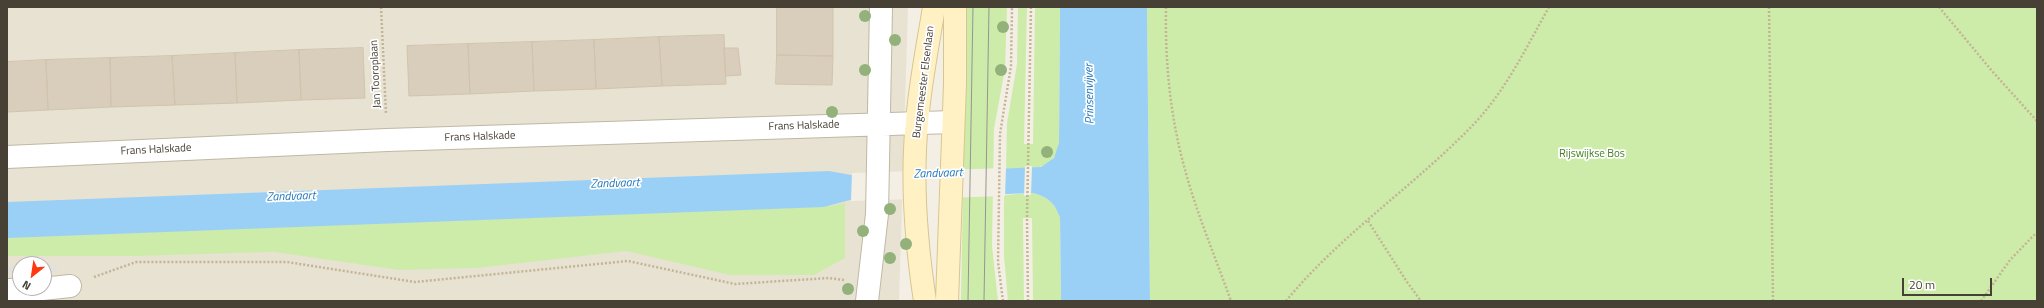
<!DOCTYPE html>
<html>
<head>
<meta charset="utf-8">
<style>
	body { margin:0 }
	#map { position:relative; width:2044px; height:308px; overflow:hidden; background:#f4efe5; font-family:"Titillium Web",sans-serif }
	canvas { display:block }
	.frame { position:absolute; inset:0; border:8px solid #474034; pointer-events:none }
	.north { position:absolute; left:12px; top:256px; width:40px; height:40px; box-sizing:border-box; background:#fff; border:1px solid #b5b3ae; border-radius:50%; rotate:210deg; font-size:11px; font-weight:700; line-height:16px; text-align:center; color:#474034 }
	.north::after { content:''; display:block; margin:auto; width:14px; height:18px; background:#ff3810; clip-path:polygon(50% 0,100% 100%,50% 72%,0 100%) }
	.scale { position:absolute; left:1902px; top:278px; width:90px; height:18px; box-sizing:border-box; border:2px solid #474034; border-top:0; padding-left:5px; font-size:12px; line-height:14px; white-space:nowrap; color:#474034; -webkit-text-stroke:3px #fff; paint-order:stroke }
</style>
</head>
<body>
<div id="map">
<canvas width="2044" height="308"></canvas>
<div class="frame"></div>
<div class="north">N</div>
<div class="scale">20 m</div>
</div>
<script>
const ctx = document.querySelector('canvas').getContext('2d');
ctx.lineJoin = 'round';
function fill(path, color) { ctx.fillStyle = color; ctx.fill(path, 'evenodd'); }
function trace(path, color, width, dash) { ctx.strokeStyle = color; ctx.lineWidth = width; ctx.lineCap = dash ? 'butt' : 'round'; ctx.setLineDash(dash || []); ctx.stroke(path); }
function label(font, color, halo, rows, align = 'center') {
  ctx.font = font + ' "Titillium Web",sans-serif'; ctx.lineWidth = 3.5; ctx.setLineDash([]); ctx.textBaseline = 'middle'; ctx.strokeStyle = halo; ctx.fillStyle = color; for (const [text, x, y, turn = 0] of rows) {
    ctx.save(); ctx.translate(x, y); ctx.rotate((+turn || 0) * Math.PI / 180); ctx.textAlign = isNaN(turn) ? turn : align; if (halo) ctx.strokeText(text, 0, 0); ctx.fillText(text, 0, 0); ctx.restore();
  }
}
fill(new Path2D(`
	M 7,7 L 908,7 L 899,301 L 7,301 ZM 20,264 L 44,264 L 44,288 L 20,288 Z`), '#e8e2d2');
fill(new Path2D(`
	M 964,7 L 1007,7 L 1005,69 L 994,129 L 992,246 L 998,301 L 961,301 L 966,19 Z
	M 1018,7 L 1027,7 L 1024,144 L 1033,144 L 1035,7 L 1060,7 L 1059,143 C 1055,173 1029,168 1006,169 L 1007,123 L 1017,64 Z
	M 1147,7 L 2037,7 L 2037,301 L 1150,301 Z
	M 1033,193 C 1048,197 1055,203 1060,218 L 1061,301 L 1033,301 L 1032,218 L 1023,218 L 1024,301 L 1008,301 L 1004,256 L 1004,195 Z
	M 845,203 L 845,258 L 814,275 L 730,275 L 626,251 L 477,268 L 399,270 L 274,252 L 135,256 L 7,256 L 7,236 L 508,215 L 791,208 L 830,206 Z`), '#cdeca9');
fill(new Path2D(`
	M 57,264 L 57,272 L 44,272 L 44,265 Z
	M 7,266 L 20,266 L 20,273 L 7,274 Z`), '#e4e1dd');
fill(new Path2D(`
	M 1060,7 L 1147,7 L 1150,301 L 1061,301 L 1060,218 C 1055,203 1048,197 1033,193 L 850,200 L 824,207 L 7,238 L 7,202 L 829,171 L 851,175 L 1041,167 L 1054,158 L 1059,143 Z`), '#9bd0f6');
fill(new Path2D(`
	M 1025,166 L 1032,166 L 1031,195 L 1024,196 Z
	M 1006,168 L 1005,196 L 851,201 L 852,173 Z`), '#f4efe5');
const building = new Path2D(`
	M 777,7 L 833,7 L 833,56 L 777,55 Z
	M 724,35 L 726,84 L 662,86 L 659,37 Z
	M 659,37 L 662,86 L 596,89 L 594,40 Z
	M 594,40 L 596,89 L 534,91 L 532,42 Z
	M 532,42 L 534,91 L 470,94 L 468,44 Z
	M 468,44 L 470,94 L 409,96 L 407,46 Z
	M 363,48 L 365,98 L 301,100 L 299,50 Z
	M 724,48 L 738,48 L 741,75 L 726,76 Z
	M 299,50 L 301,100 L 237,103 L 235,53 Z
	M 235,53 L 237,103 L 175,105 L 172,56 Z
	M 777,55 L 833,56 L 832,85 L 776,84 Z
	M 172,56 L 175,105 L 111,107 L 110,58 Z
	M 110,58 L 111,107 L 48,110 L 46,60 Z
	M 46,60 L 48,110 L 7,112 L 7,62 Z`);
fill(building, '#d9cebc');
trace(building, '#d2c4ac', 1);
const street = new Path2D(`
	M 7,157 L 387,140 L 953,122
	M 7,290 L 33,290 L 70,286
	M 867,301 L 877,214 L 881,7`);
const secondary = new Path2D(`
	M 925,301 C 916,242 911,181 917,122 C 920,83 928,45 934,7
	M 947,301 L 955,84 L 955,7`);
trace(street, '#c0b8a6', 24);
trace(secondary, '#d7c690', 24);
trace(new Path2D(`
	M 381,7 L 386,114
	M 1166,7 C 1165,61 1170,115 1184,166 C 1196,212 1215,256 1231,301
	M 1769,7 L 1773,301
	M 1939,7 L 1992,71 L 2037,121
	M 1368,221 L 1407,282 L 1421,301
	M 94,277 L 136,262 L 287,262 L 415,282 L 628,261 L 735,284 L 829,278 L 844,280
	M 1003,301 L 998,262 L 1000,134 L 1011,66 L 1012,7
	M 1028,301 L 1027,218 L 1031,7
	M 1286,301 C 1340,235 1413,187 1472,126 C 1505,92 1526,48 1549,7
	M 1981,301 L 2010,260 L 2037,232`), '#c3b496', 2.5, [2, 2]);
trace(street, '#fff', 22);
trace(secondary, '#fff1c3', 22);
trace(new Path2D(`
	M 968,301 L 973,7
	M 984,301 L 989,7`), '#959595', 1);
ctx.fillStyle = '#93b17a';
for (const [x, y] of [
	[865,16],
	[1003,27],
	[895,40],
	[865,70],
	[1001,70],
	[832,112],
	[1047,152],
	[890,209],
	[863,231],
	[906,244],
	[890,258],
	[848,289]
]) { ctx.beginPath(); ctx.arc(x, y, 6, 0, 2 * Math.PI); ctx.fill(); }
label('11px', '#474034', '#fff', [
	["Jan Tooroplaan",376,74,-93],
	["Burgemeester Elsenlaan",924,82,-83],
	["Frans Halskade",804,126,-2],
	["Frans Halskade",480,137,-2],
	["Frans Halskade",156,150,-3]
]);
label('11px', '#437e22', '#fff', [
	["Rijswijkse Bos",1592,154]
]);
label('italic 12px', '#2479bc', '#fff', [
	["Prinsenvijver",1090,94,-91],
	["Zandvaart",938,174,-2],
	["Zandvaart",615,184,-2],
	["Zandvaart",291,197,-2]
]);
</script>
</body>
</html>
